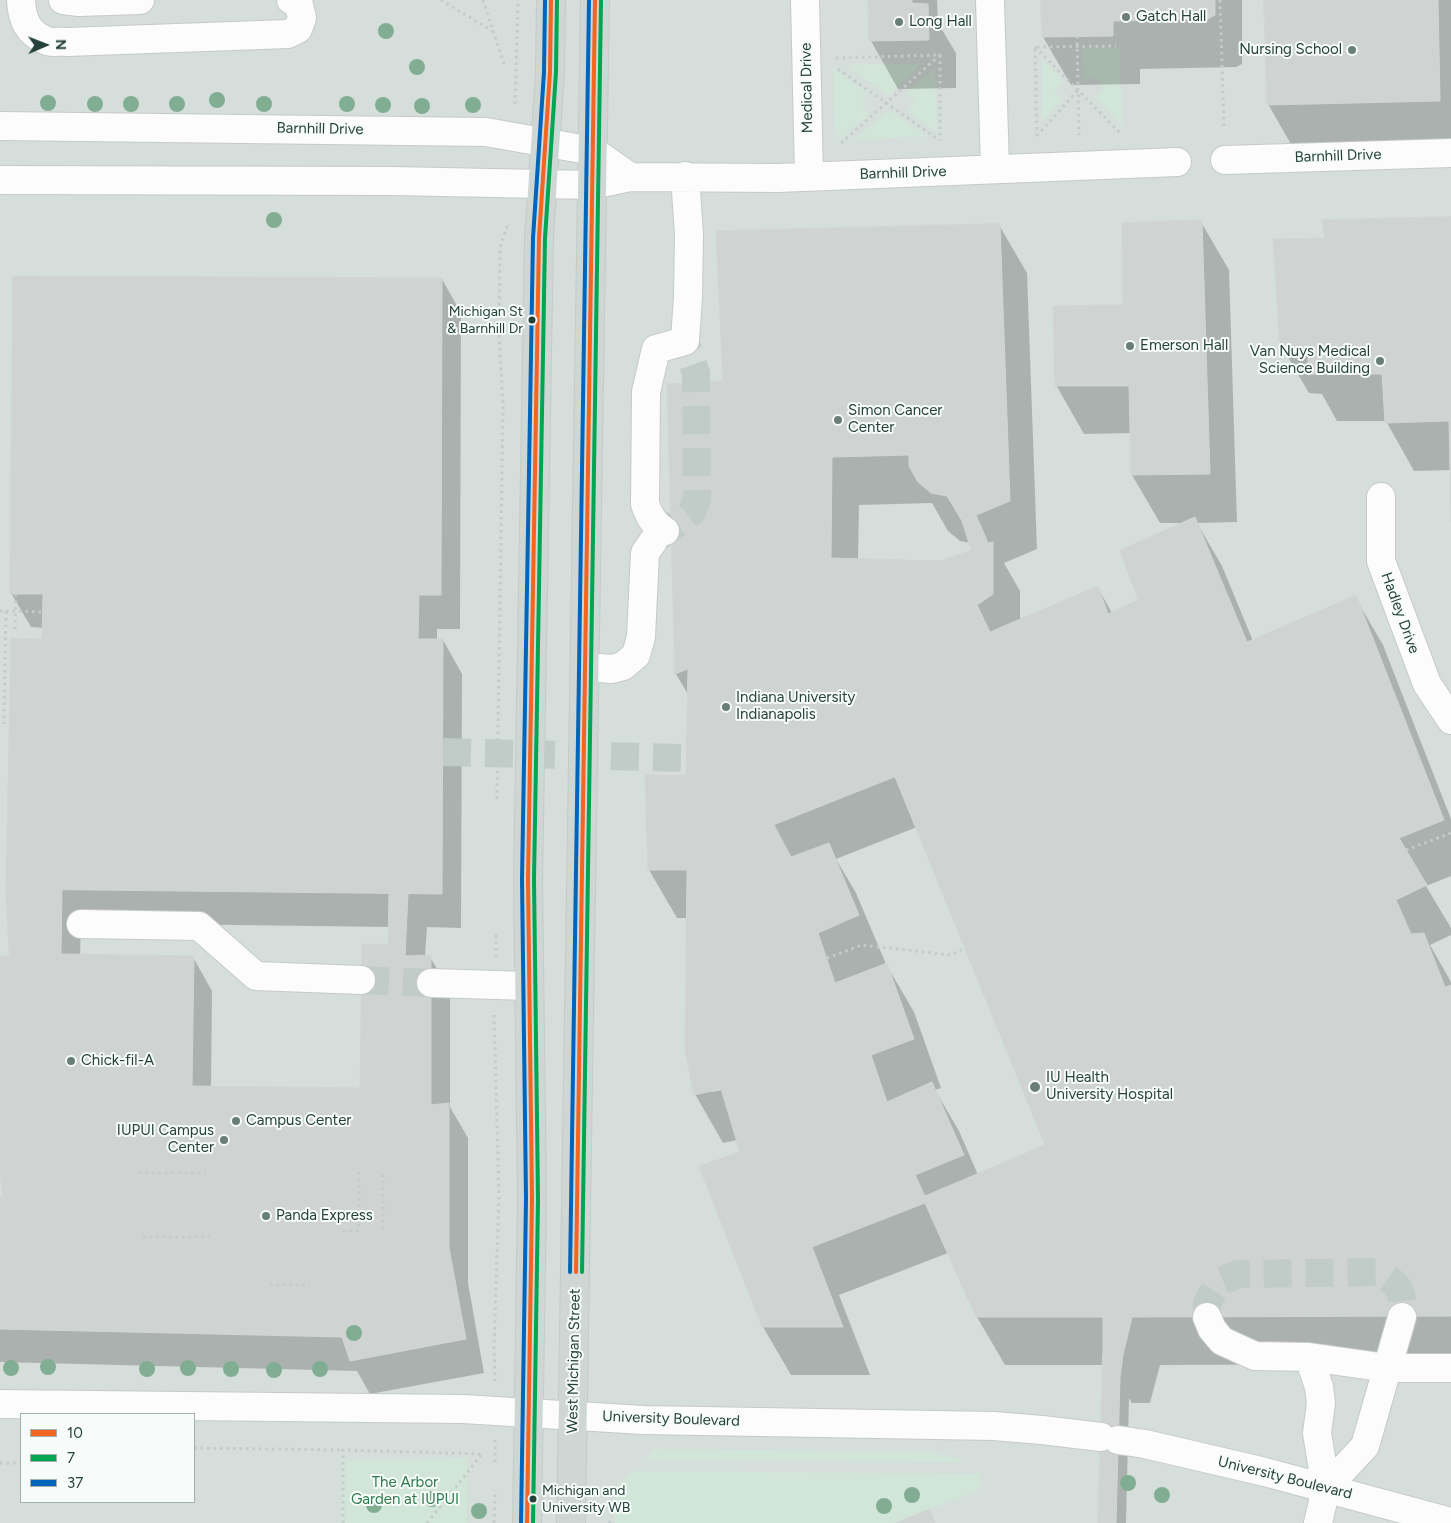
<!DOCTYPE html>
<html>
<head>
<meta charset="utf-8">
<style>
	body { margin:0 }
	#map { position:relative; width:1451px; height:1523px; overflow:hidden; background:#e8edeb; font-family:Figtree,sans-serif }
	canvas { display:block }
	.legend { position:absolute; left:20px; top:1413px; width:175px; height:90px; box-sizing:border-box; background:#f7fbf9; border:1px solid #a3b1ad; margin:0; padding:6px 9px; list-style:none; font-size:15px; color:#24423a }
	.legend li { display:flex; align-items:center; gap:10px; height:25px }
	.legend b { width:25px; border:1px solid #a3b1ad }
	.north { position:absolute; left:20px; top:20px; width:50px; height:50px; -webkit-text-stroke:4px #f7fbf9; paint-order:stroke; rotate:89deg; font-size:14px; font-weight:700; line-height:20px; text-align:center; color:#24423a }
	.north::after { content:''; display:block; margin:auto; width:18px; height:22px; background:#24423a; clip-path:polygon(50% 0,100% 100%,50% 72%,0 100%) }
</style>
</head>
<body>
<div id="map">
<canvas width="1451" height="1523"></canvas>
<ul class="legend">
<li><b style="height:6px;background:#f26522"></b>10</li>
<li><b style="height:6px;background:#00a651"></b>7</li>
<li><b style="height:6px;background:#0065bd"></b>37</li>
</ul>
<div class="north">N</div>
</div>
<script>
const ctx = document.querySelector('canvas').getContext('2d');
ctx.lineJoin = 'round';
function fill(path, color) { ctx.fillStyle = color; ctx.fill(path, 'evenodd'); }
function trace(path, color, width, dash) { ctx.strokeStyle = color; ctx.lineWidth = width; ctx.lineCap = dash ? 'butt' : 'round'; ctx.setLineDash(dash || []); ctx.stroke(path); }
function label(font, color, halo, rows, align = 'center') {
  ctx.font = font + ' Figtree,sans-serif'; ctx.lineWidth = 4; ctx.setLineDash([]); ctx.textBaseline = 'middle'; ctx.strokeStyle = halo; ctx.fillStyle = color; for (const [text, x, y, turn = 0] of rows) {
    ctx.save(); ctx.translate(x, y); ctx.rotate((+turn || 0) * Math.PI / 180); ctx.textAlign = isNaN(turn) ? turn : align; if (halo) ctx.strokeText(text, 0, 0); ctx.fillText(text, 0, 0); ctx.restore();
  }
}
fill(new Path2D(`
	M 0,0 L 1451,0 L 1451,1523 L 0,1523 ZM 21,1414 L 194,1414 L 194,1502 L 21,1502 Z`), '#d6dedb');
fill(new Path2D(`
	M 1120,47 L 1122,126 L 1095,97 L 1105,88 L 1093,75 L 1084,84 L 1082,48 Z
	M 1042,59 L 1063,82 L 1054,91 L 1063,99 L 1042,121 Z
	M 923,63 L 888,96 L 846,65 Z
	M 833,68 L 867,93 L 861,104 L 869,114 L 840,139 L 834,131 Z
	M 935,68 L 937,132 L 908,112 L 915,102 L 906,94 Z
	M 889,110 L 926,136 L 854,140 Z
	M 653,1449 L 931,1452 L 969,1462 L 647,1460 Z
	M 467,1458 L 467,1523 L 342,1523 L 343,1460 Z
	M 633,1471 L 980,1474 L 980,1489 L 896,1523 L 614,1523 L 613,1489 Z`), '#d1e6d8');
fill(new Path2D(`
	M 869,0 L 937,0 L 938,23 L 956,53 L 956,88 L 898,89 L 871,41 Z
	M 1042,0 L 1242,0 L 1242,64 L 1236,67 L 1140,69 L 1140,84 L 1071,85 L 1043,37 Z
	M 1266,0 L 1451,0 L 1451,149 L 1296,153 L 1268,104 Z
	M 1451,218 L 1451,470 L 1414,471 L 1386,421 L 1337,421 L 1322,394 L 1309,393 L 1281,345 L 1327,239 Z
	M 1201,222 L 1229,270 L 1237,522 L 1197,523 L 1222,566 L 1253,641 L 1355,597 L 1383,645 L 1451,819 L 1451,876 L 1426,886 L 1451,928 L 1451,935 L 1430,945 L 1451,982 L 1451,1364 L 1160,1365 L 1150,1403 L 1132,1403 L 1129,1398 L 1126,1523 L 1100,1523 L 1104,1365 L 1005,1365 L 977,1317 L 948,1253 L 839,1295 L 870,1375 L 791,1375 L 763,1327 L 741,1153 L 737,1140 L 723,1143 L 695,1094 L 687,918 L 677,918 L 649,870 L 687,777 L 689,696 L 676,674 L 668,385 L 724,382 L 999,225 L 1027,273 L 1037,549 L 1004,563 L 1020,591 L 1020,621 L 1098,588 L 1112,613 L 1140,601 L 1184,523 L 1160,523 L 1132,475 L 1131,433 L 1084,434 L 1056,385 L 1124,306 ZM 932,503 L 948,531 L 960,541 L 970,543 L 973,551 L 940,563 L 858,560 L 859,505 ZM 917,827 L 1046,1145 L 978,1175 L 959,1131 L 935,1090 L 941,1088 L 914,1012 L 886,964 L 856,893 L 836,859 ZM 727,1087 L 728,1089 L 712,1092 L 712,1090 Z
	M 442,279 L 461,313 L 460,629 L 437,629 L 437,640 L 443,640 L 462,674 L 461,928 L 427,927 L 425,957 L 430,957 L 450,991 L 450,1107 L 468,1138 L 468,1283 L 484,1373 L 370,1394 L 357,1371 L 0,1362 L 0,1199 L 4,1198 L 0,1163 L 0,957 L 11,958 L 7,889 L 12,639 L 43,640 L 44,628 L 31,627 L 11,593 ZM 81,923 L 390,927 L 390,945 L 361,1089 L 211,1087 L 212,991 L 193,957 L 80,956 Z`), '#0003');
const building = new Path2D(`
	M 868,0 L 912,0 L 912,3 L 928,4 L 929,40 L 869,41 Z
	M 1041,0 L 1215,0 L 1215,15 L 1208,19 L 1113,21 L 1113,36 L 1042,37 Z
	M 1264,0 L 1438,0 L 1440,101 L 1267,105 Z
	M 1451,217 L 1451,523 L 1449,421 L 1385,423 L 1382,374 L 1308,374 L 1308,348 L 1280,345 L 1273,239 L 1325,238 L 1322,220 Z
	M 1202,220 L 1210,474 L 1131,475 L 1129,386 L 1055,386 L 1053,306 L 1123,305 L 1122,223 Z
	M 1000,224 L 1010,501 L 962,521 L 947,496 L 931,493 L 918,482 L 909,466 L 909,455 L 832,457 L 831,558 L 833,609 L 675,674 L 667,384 L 723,381 L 716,231 Z
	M 13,276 L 442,278 L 441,595 L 419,595 L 418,639 L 443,639 L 442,894 L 6,889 L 11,638 L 42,639 L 43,594 L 10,594 Z
	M 976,515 L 988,543 L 993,542 L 993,594 L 977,605 L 990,632 L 1098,586 L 1108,614 L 1138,600 L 1120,550 L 1195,517 L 1247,642 L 1356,595 L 1444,820 L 1399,838 L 1427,885 L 1396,900 L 1411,934 L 1424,933 L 1445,987 L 1451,985 L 1451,1316 L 1132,1317 L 1123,1355 L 1103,1355 L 1103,1317 L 976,1317 L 925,1203 L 812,1247 L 843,1327 L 762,1327 L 699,1166 L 740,1152 L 721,1089 L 694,1095 L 685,1051 L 687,870 L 648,870 L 645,775 L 686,775 L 688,668 L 833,609 L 831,558 L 940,561 L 971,550 L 962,521 ZM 895,777 L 1045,1145 L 925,1196 L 915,1175 L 964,1155 L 932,1082 L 887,1102 L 871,1055 L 914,1039 L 887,963 L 835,983 L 818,933 L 859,915 L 829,843 L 791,857 L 774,825 Z
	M 6,889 L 62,890 L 61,954 L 194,956 L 192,1086 L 360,1088 L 362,944 L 388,944 L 389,893 L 408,894 L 405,956 L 431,955 L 431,1105 L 449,1103 L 449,1248 L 466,1339 L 350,1361 L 342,1337 L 0,1329 L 0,1197 L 3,1197 L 0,1174 L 0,956 L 9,956 Z
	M 1103,1355 L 1123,1355 L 1120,1377 L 1116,1523 L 1098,1523 Z
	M 930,1509 L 935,1523 L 896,1523 Z`);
fill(building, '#cfd4d2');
trace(building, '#d1d6d4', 1);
trace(new Path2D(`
	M 654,540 L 692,512 L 697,499 L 696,373 L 685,341
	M 443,752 L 686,758
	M 361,980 L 431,983
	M 1207,1317 L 1207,1304 L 1212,1294 L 1221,1281 L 1238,1274 L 1377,1272 C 1400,1285 1404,1290 1402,1317`), '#c1cbc8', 28, [28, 14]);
const minor = new Path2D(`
	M 21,0 C 22,19 27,33 47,41 C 52,43 61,41 67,42 L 288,34 L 298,29 L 302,18 L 299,5 L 291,0
	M 63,0 L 79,2 L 140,0
	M 805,0 L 809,176
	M 990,0 L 995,169
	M 0,126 L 486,132 L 593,151 L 630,177
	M 1225,160 L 1451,153
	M 0,180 L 392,181 L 592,185 L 630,177 L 778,178 L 1177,162
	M 1381,497 L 1381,561 L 1427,684 L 1451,720
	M 665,531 C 654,525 649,516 645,504 L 646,392 L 656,349 L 685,341 L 688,297 L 689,235 L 685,176
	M 585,667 L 612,669 L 623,666 L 636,655 L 641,637 L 645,553 L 654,540
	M 81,924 L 199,926 L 256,976 L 361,980
	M 431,983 L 529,986
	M 1207,1317 L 1212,1329 L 1222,1341 L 1255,1356 L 1309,1357 L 1387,1368 L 1451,1368
	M 1309,1357 L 1319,1387 L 1321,1403 L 1317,1433 L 1326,1488 L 1318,1523
	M 0,1404 L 463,1409 L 643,1420 L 994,1426 L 1042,1430 L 1101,1437
	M 1118,1440 L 1145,1444 L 1265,1472 L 1451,1522
	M 1326,1488 L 1365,1446 L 1402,1317`);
const major = new Path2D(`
	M 527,1523 L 532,1199 L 528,879 L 539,238 L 550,72 L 551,0
	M 571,1523 L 595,0`);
trace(minor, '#c5cac8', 30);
trace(major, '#c3ccc9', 30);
trace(new Path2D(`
	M 441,0 L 492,31
	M 483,0 L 504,64
	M 1220,0 L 1224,129
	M 1077,36 L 1078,90 L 1121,134
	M 1035,47 L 1078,90 L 1079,135
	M 940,55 L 940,141
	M 836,58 L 940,55 L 839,145
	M 838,69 L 939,140
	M 515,104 L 518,0
	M 1037,136 L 1035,47 L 1116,46
	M 1037,136 L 1078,90
	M 0,611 L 6,611 L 4,724
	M 6,611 L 43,612
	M 15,629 L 16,594
	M 497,799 L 503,406 L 499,333 L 500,247 L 508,224
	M 1406,850 L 1451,833
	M 496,957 L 496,933
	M 827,958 L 862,945 L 951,955 L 965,948
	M 494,1015 L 499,1195 L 494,1348 L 495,1381
	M 139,1173 L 206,1173
	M 383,1229 L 383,1172
	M 343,1231 L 359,1230 L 359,1172
	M 143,1237 L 210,1237
	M 270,1285 L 310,1285
	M 495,1440 L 495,1466
	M 194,1448 L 343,1450
	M 0,1463 L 21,1463
	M 609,1521 L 610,1523
	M 343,1523 L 343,1450 L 482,1454
	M 427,1523 L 482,1454
	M 494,1523 L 495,1490`), '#c3ccca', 3, [2.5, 4]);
trace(minor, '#fcfcfc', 28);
trace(major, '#cfd7d5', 28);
trace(new Path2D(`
	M 576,1272 L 595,0
	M 527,1523 L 532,1199 L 528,879 L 539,238 L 550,72 L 551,0`), '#f26522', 4);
trace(new Path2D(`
	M 582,1272 L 601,0
	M 533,1523 L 538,1199 L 534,879 L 545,238 L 556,72 L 557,0`), '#00a651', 4);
trace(new Path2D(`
	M 570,1272 L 589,0
	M 521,1523 L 526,1199 L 522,879 L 533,238 L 544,72 L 545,0`), '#0065bd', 4);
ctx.fillStyle = '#81ae93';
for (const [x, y] of [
	[386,31],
	[417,67],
	[217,100],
	[48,103],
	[95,104],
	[131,104],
	[177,104],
	[264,104],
	[347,104],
	[383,105],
	[473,105],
	[422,106],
	[274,220],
	[354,1333],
	[48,1367],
	[11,1368],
	[188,1368],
	[147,1369],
	[231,1369],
	[320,1369],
	[274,1370],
	[1128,1483],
	[912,1495],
	[1162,1495],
	[432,1499],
	[374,1505],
	[884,1506],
	[479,1511]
]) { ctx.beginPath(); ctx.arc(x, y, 8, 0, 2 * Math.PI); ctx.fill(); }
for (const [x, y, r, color] of [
	[1126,17,5,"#697e78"],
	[899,22,5,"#697e78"],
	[1352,50,5,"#697e78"],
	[532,320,4.5,"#24423a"],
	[1130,346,5,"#697e78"],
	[1380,361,5,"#697e78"],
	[838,420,5,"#697e78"],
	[726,707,5,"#697e78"],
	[71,1061,5,"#697e78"],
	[1035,1087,6,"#697e78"],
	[236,1121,5,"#697e78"],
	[224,1140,5,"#697e78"],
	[266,1216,5,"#697e78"],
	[533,1499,4.5,"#24423a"]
]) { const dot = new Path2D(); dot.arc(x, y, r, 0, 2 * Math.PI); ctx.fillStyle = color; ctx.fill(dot); trace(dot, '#f7fbf9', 2); }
label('14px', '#24423a', '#f7fbf9', [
	["Michigan St",523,312],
	["& Barnhill Dr",523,329],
	["Michigan and",542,1491,"left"],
	["University WB",542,1508,"left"]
], 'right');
label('15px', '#24423a', '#f7fbf9', [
	["Gatch Hall",1136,17],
	["Long Hall",909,22],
	["Nursing School",1342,50,"right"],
	["Emerson Hall",1140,346],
	["Van Nuys Medical",1370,352,"right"],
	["Science Building",1370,369,"right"],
	["Simon Cancer",848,411],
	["Center",848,428],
	["Indiana University",736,698],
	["Indianapolis",736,715],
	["Chick-fil-A",81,1061],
	["IU Health",1046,1078],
	["University Hospital",1046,1095],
	["Campus Center",246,1121],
	["IUPUI Campus",214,1131,"right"],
	["Center",214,1148,"right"],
	["Panda Express",276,1216]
], 'left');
label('15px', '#24423a', '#f7fbf9', [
	["Medical Drive",807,88,-91],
	["Barnhill Drive",320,129,1],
	["Barnhill Drive",1338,156,-2],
	["Barnhill Drive",903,173,-2],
	["Hadley Drive",1400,613,70],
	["West Michigan Street",574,1361,-89],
	["University Boulevard",671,1419,2],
	["University Boulevard",1285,1478,14]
]);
label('15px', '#2d7a4b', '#f7fbf9', [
	["The Arbor",405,1483],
	["Garden at IUPUI",405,1500]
]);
</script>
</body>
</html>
